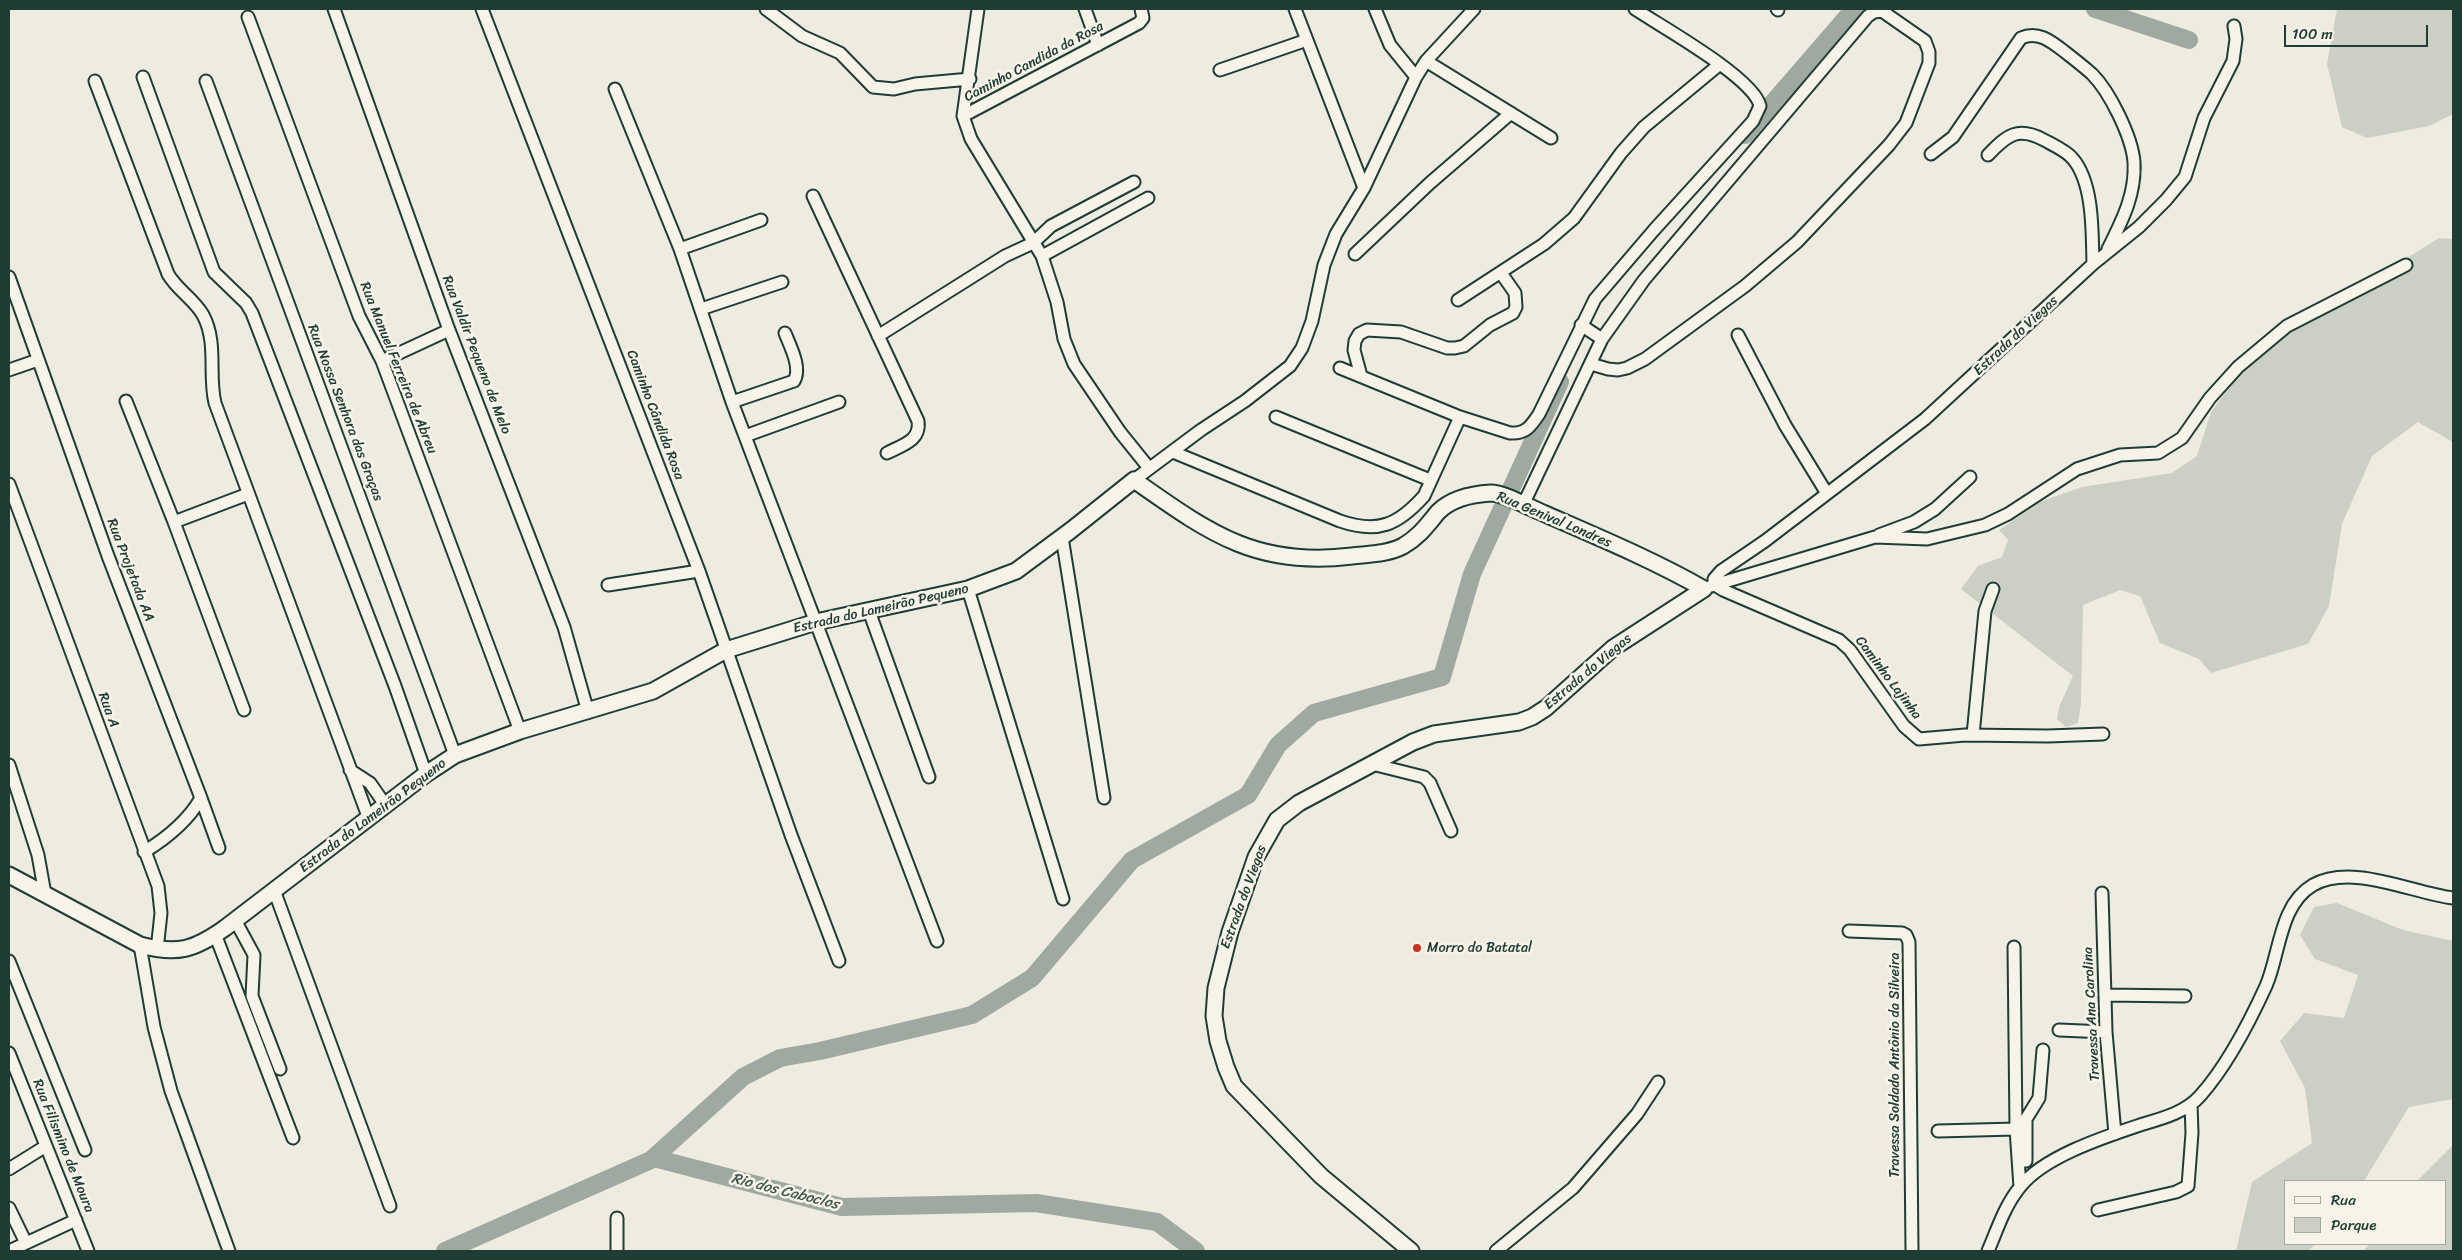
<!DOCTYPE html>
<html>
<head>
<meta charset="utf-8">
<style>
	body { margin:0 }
	#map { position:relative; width:2462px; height:1260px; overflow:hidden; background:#eeece1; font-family:Sriracha,sans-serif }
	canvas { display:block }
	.frame { position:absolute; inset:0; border:10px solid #1f3d34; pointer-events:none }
	.legend { position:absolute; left:2284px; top:1180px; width:162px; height:65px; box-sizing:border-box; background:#f7f3e8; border:1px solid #a1aaa0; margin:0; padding:6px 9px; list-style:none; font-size:15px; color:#1f3d34 }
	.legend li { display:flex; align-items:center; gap:10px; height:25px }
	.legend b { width:25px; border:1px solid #a1aaa0 }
	.scale { position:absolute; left:2284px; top:25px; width:144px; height:22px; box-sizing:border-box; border:2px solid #1f3d34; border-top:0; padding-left:6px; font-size:15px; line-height:18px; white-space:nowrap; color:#1f3d34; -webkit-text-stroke:4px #f7f3e8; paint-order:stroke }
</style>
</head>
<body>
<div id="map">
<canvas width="2462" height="1260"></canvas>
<div class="frame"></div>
<ul class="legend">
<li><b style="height:6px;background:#f7f3e8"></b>Rua</li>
<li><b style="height:14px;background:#cccfc4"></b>Parque</li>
</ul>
<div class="scale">100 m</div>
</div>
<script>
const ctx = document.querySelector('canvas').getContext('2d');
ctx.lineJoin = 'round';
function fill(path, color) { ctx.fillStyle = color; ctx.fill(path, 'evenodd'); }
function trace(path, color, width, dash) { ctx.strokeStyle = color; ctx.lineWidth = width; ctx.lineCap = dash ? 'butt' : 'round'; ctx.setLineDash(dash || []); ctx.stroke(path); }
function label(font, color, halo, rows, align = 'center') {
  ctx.font = font + ' Sriracha,sans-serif'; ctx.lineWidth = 5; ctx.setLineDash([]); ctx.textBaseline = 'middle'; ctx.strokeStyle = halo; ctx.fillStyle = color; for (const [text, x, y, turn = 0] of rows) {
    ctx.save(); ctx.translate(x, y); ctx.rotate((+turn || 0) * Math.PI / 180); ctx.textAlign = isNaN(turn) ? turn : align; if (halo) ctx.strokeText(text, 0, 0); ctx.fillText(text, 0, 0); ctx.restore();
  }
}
fill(new Path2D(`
	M 2337,9 L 2453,9 L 2453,114 L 2429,126 L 2367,138 L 2342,127 L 2327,64 Z
	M 2439,238 L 2453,239 L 2453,442 L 2418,422 L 2372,456 L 2342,524 L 2329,606 L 2308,644 L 2211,673 L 2199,659 L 2160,643 L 2140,596 L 2120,590 L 2083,605 L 2081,703 L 2078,723 L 2066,727 L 2057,719 L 2059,707 L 2073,676 L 1961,589 L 1978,566 L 2002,557 L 2008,540 L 1999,530 L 2042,501 L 2082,487 L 2172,473 L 2197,456 L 2211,412 L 2239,374 L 2281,337 Z
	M 2337,903 L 2403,930 L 2453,941 L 2453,1099 L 2409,1107 L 2364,1181 L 2286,1181 L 2286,1244 L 2315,1244 L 2308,1251 L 2236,1251 L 2252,1182 L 2312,1143 L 2305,1088 L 2280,1041 L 2304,1013 L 2344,1018 L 2358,975 L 2315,959 L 2300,935 L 2314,907 Z
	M 2453,1145 L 2453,1251 L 2363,1251 L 2370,1244 L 2446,1244 L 2446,1181 L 2417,1181 Z`), '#cccfc4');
trace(new Path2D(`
	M 2095,9 L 2189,40
	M 1745,135 L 1854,9
	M 654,1158 L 842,1207 L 1036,1203 L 1157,1222 L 1196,1251
	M 445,1251 L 651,1160 L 743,1077 L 780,1058 L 820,1051 L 972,1015 L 1032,978 L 1132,860 L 1248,795 L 1278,745 L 1314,713 L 1442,677 L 1472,574 L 1560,382`), '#9fa99f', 18);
const street = new Path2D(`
	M 334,9 L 449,330 L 564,627 L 588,712
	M 482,9 L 699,571 L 791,835 L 839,961
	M 766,9 L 802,36 L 840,53 L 873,87 L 894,89 L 915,84 L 970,79
	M 978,9 L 963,116 L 971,139 L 1042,256 L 1057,302 L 1064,339 L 1074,364 L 1120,432 L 1149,468
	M 1085,9 L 1098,45
	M 1295,9 L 1364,188
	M 1375,9 L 1390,45 L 1416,77
	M 1777,9 L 1778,10
	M 248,17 L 359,316 L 382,361 L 520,731
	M 1426,61 L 1551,138
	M 1220,70 L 1307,40
	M 143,77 L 214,272 L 246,303 L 252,313 L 395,686 L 426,774
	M 95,81 L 168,274 C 177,290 194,299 203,315 C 218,343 208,374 215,403 L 369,819
	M 206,81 L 455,755
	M 615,89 L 680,249 L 732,402 L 937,941
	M 963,116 L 1139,23 L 1143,18 L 1141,9
	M 1931,154 L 1953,137 L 2021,38 C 2038,30 2052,42 2065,52 C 2074,59 2083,66 2092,74 C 2110,92 2132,137 2134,162 C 2136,194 2122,221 2108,249
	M 1988,155 C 2007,135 2018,126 2044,140 C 2053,145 2067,151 2073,159 C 2094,184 2092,234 2093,264
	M 813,196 L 918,421 C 921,441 902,445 887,453
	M 680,249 L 761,220
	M 1355,254 L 1430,183 L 1511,113
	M 1042,256 L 1148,198
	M 9,277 L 108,556 L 201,798 C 188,821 167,838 144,852
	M 1458,300 L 1544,244 L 1574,218 L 1621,153 L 1644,127 L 1720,64
	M 701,309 L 782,282
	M 1581,325 L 1602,339
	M 1738,335 L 1785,425 L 1826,492
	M 878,336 L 1005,256 L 1033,243 L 1051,226 L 1134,182
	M 382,361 L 449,330
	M 1340,368 L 1460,417 L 1510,433 C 1526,434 1531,426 1539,414 L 1595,299 L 1654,230 L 1753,121 L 1760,106 C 1754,78 1662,27 1635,9
	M 9,370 L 38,360
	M 1361,376 L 1354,350 L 1355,341 L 1359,334 L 1367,330 L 1401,332 L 1447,348 L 1455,348 L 1464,346 L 1490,325 L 1513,313 L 1516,307 L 1515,293 L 1501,273
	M 126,401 L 174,522
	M 732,402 L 794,381 C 802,368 790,346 785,333
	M 1276,417 L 1430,480
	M 745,436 L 839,402
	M 1173,452 L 1340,521 C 1378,534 1398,525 1424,496 L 1460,417
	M 1134,480 L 1201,430 L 1245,401 L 1290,366 L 1302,348 L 1312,321 L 1324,265 L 1336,234 L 1364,188 L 1416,77 L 1426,61 L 1474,9
	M 9,484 L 158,886 L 161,913 L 157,950
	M 1523,505 L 1602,339 L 1644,280 L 1868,16 L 1874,12 L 1882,11 L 1925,41 L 1929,52 L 1929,63 L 1906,123 L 1889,145 L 1797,242 L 1745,286 L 1645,359 L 1627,368 L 1618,370 L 1608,369 L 1591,364
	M 1879,535 L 1914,522 L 1935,509 L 1970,477
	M 1062,537 L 1104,798
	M 608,585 L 699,571
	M 1711,586 L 1875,537 L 1927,539 L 1985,525 L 2008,514 L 2077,469 L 2120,455 L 2158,453 L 2182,438 L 2210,398 L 2238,367 L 2287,326 L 2406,265
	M 968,589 L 1063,899
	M 869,611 L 929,777
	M 244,710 L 174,522 L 248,494
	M 2103,734 L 2048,736 L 1965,735 L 1919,739 L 1904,726 L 1850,650 L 1839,640 L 1723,590 L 1715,585 L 1714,579 L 1721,571 L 1765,541 L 1925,419 L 2093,264 L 2139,227 L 2166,200 L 2185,177 L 2204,118 L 2233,61 L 2236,39 L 2234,26
	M 1973,735 L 1985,611 L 1993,589
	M 1372,764 L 1424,777 L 1430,783 L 1451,831
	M 9,765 L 38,855 L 45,894
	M 350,770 L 370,783 L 386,806
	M 201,798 L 219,848
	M 274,890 L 390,1206
	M 2102,893 L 2106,1032 L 2115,1134
	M 235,920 L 254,955 L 252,996 L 280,1069
	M 1849,931 L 1902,933 L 1906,935 L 1909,942 L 1912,1251
	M 215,934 L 293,1138
	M 140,945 L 154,1027 L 171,1091 L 229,1251
	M 2014,947 L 2016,1129 L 2020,1187
	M 9,961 L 85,1150
	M 2105,995 L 2185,996
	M 2059,1030 L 2106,1032
	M 9,1053 L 88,1251
	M 1938,1131 L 2016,1129
	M 2026,1161 L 2026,1119 L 2039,1098 L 2043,1050
	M 9,1169 L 46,1146
	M 9,1208 L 26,1243
	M 2098,1210 L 2176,1192 L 2188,1186 L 2192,1133 L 2191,1104
	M 9,1251 L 76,1220
	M 617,1251 L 617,1218
	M 1496,1251 L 1573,1188 L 1637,1114 L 1658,1082
	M 1988,1251 C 1997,1230 2005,1205 2020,1187 C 2043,1157 2104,1137 2140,1125 C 2160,1119 2185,1113 2200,1096 C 2226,1067 2250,1021 2266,986 C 2280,954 2279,905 2313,885 C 2352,863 2412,893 2453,898`);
const secondary = new Path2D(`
	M 9,875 L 140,945 C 177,955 194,950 225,928 L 426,774 L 455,755 L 520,731 L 653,691 L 726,650 L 816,622 L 968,589 L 1016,571 L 1070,531 L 1134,480 C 1208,532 1256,568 1352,556 C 1369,554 1388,554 1403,546 C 1419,537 1427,525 1438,512 C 1451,499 1473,494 1491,493 C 1504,493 1530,508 1543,513 C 1598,537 1653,560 1704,589
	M 1411,1251 L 1321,1176 L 1234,1086 L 1226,1067 L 1218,1041 L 1214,1016 L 1216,988 L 1230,932 L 1256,857 L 1277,820 L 1299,803 L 1413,742 L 1434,734 L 1519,722 L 1532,717 L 1546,708 L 1613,648 L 1704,589`);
trace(street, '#1f3d34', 15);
trace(secondary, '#1f3d34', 19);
trace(street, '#f7f3e8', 11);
trace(secondary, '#f7f3e8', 15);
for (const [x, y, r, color] of [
	[1417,948,5,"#c8321e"]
]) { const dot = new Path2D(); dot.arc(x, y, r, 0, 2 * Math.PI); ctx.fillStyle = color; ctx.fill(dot); trace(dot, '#f7f3e8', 2); }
label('14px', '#1f3d34', '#f7f3e8', [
	["Caminho Candida da Rosa",1034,62,-28],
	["Estrada do Viegas",2016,336,-43],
	["Rua Valdir Pequeno de Melo",476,355,69],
	["Rua Manuel Ferreira de Abreu",398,368,68],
	["Rua Nossa Senhora das Graças",345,413,69],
	["Caminho Cândida Rosa",655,415,69],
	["Rua Genival Londres",1554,520,23],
	["Rua Projetada AA",130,570,69],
	["Estrada do Lameirão Pequeno",881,609,-13],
	["Estrada do Viegas",1588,672,-40],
	["Caminho Lajinha",1888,678,53],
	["Rua A",108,710,70],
	["Estrada do Lameirão Pequeno",373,816,-37],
	["Estrada do Viegas",1244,897,-70],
	["Travessa Ana Carolina",2092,1014,-93],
	["Travessa Soldado Antônio da Silveira",1895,1065,-90],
	["Rua Filismino de Moura",63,1146,68]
]);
label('14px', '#1f3d34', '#f7f3e8', [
	["Morro do Batatal",1427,948]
], 'left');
label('italic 15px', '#3f584f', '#f7f3e8', [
	["Rio dos Caboclos",785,1192,14]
]);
</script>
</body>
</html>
